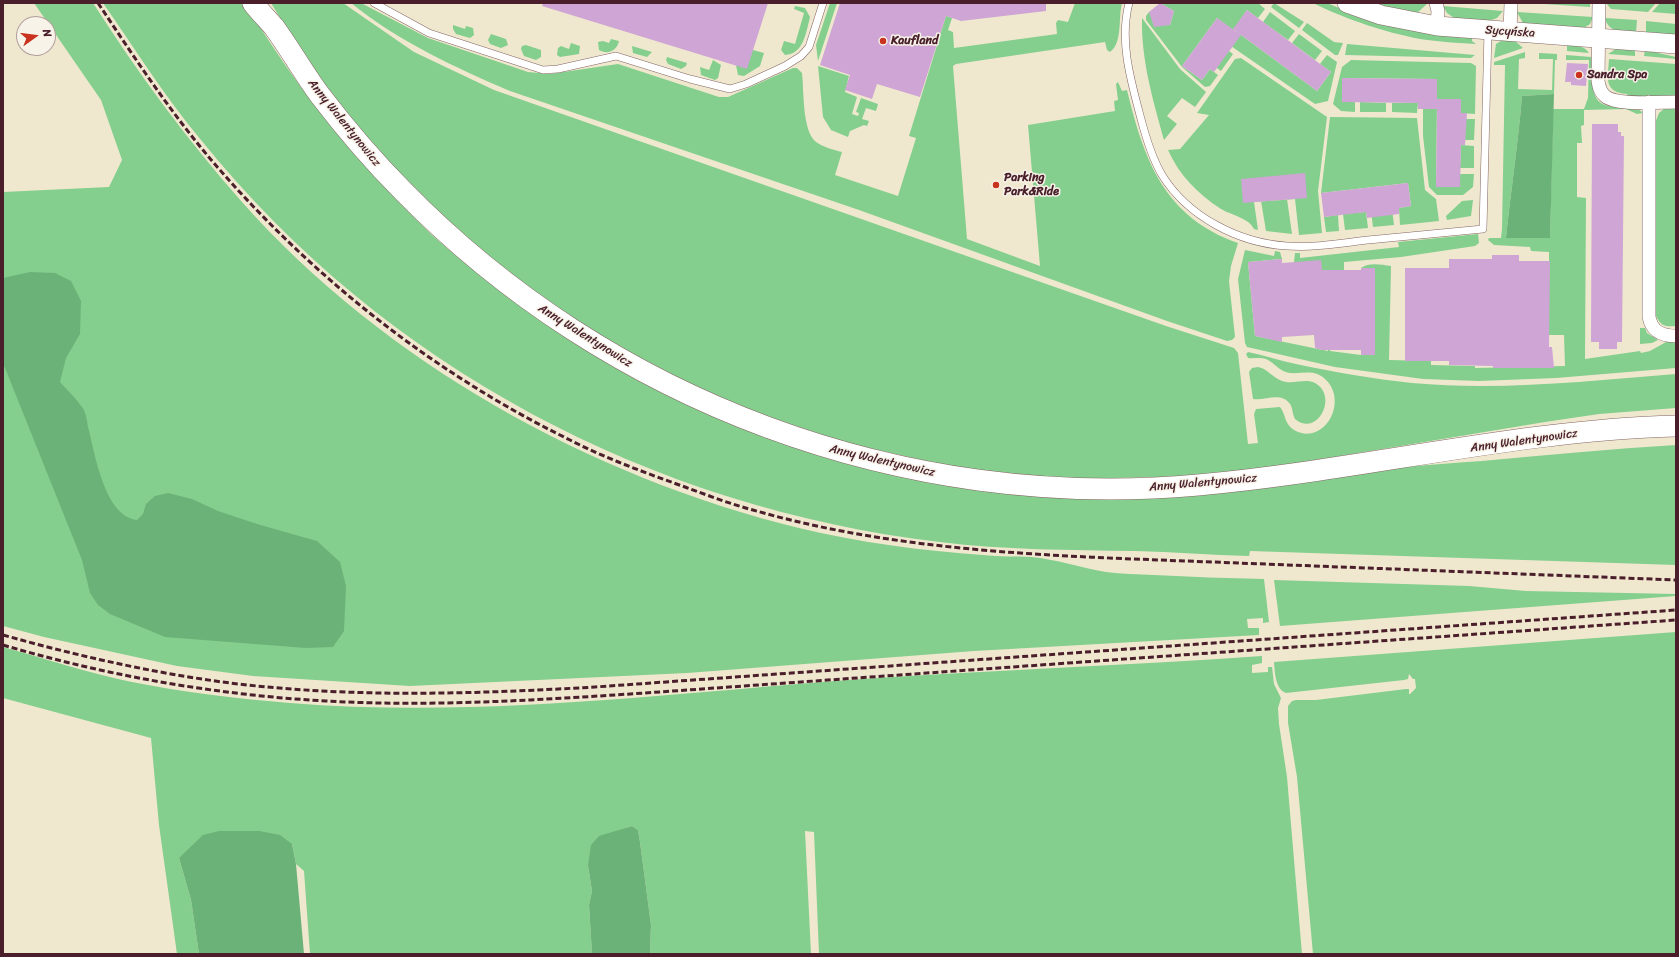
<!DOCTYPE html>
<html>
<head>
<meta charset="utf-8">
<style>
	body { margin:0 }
	#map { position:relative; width:1679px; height:957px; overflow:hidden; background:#efe8cf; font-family:Sriracha,sans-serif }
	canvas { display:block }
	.frame { position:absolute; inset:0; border:4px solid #4a1f2b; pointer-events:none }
	.north { position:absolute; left:16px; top:16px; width:40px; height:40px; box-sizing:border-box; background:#f7f3e8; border:1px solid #b29e9c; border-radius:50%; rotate:76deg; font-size:11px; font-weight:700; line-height:16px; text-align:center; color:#4a1f2b }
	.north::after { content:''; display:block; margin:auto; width:14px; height:18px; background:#c8321e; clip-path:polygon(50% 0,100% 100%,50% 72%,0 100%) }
</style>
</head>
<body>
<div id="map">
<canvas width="1679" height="957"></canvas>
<div class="frame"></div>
<div class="north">N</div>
</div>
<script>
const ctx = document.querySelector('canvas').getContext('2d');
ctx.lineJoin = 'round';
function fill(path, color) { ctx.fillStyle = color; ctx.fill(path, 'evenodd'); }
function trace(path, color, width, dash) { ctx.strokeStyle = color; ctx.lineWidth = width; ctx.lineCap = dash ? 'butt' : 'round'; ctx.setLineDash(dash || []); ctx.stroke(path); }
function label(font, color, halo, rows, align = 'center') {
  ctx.font = font + ' Sriracha,sans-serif'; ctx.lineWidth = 3; ctx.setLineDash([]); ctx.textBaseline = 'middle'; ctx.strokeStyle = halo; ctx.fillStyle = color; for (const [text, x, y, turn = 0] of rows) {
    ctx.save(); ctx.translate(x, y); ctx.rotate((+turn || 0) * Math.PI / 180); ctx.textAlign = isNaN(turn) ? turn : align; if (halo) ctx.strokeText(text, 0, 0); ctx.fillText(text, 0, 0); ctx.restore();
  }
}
fill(new Path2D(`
	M 34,3 L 93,3 C 138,73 187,140 242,202 C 385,363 591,477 799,528 C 856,542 924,551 983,555 C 999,557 1015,556 1031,557 C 1056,559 1081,568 1106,572 C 1122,574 1138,574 1154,575 C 1191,577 1227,578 1264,579 L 1269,622 L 1263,623 L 1263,618 L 1247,619 L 1248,628 L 1259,628 L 1259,635 L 974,651 L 687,673 L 410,686 L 253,676 L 177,666 L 44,637 L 3,626 L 3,192 L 109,187 L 122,160 L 101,100 Z
	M 103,3 L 244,3 C 265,34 285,67 308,96 C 347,145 388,192 432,235 C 452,253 474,270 495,286 C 686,436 918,507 1160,497 C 1238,494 1316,478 1393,468 C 1423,465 1453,463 1482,461 C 1547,455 1611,449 1676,445 L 1676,565 L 1250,551 L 1249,556 C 1211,555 1173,552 1135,551 C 1069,550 1005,550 940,542 C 652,508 384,367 201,140 C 165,97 135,49 103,3 Z
	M 271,3 L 343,3 L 414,52 L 494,90 L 1166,326 L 1234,348 L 1238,353 L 1248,444 L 1258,443 L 1254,414 L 1256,409 L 1280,407 C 1286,414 1284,424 1294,430 C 1325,447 1349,400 1325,379 C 1314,369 1303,374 1290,373 C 1280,372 1275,363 1266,359 C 1260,357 1254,359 1248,358 L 1246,354 L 1248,352 C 1264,355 1280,361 1296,364 C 1334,372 1373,379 1412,383 C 1500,391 1588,381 1676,374 L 1676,408 L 1599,414 L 1545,422 L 1280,466 L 1204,476 L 1069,479 L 958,468 L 847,443 L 748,410 L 688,384 L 616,347 L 540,297 L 469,241 L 394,169 L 341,107 L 293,39 Z
	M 351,3 L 361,3 L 428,38 L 528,72 L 550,74 L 618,64 L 719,97 L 728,97 L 793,68 L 797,68 L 802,73 C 804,90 802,131 816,142 C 823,147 834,150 842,152 L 835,175 L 898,196 L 916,138 L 909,136 L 946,16 L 952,18 L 948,30 L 953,32 L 954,48 L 1057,34 L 1056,23 L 1058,20 L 1068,22 L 1075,3 L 1122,3 C 1118,17 1123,43 1110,52 L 1107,50 L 1105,42 L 956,64 L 953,66 L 967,239 L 1040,266 L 1028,125 L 1115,111 L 1114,101 L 1118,100 L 1116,84 L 1118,82 L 1122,91 L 1127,90 C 1144,160 1164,217 1238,243 L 1231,266 L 1229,281 L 1235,337 L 1232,340 L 1227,341 L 1167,321 L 859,210 L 510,91 C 454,67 398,41 351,3 Z
	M 830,3 L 837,3 L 818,61 L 816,45 Z
	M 1160,3 L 1258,3 L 1265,9 L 1258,18 L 1247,10 L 1233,30 L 1217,18 L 1182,66 L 1202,80 L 1210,69 L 1218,75 L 1210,86 L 1205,87 L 1182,67 L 1146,20 L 1146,16 L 1149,12 L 1170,25 L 1174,11 Z
	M 1274,3 L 1304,22 L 1299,28 L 1271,7 Z
	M 1313,3 L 1327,3 L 1351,13 L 1472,37 L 1472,41 L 1476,44 C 1459,43 1443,42 1427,40 C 1392,35 1345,19 1313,3 Z
	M 1370,3 L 1427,4 L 1417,13 Z
	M 1529,3 L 1590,3 L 1590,7 Z
	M 1606,3 L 1656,3 L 1648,12 L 1611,9 Z
	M 1660,3 L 1676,3 L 1676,14 L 1652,12 Z
	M 795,6 L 805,8 L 810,17 C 806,32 804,54 785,55 L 781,50 L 784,41 L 795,44 L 804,13 L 794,9 Z
	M 1443,6 L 1503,11 L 1497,18 L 1489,21 L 1457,20 L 1447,13 Z
	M 1270,12 L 1295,31 L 1288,40 L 1263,22 Z
	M 1517,12 L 1593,17 L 1590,24 L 1584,28 L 1523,23 Z
	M 1142,18 L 1180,69 L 1206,92 L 1195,107 L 1182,98 L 1167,116 L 1177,124 L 1164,140 C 1153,100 1141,60 1142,18 Z
	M 1605,18 L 1637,20 L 1636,33 C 1624,32 1608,33 1605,18 Z
	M 1646,21 L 1676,24 L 1676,36 L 1646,34 Z
	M 1307,23 L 1334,42 L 1343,43 L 1338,55 L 1335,55 L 1302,30 Z
	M 453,25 L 465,29 L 466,26 L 473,28 L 474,35 L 470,38 L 456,34 L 453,29 Z
	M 1237,32 L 1317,91 L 1331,72 L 1320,64 L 1327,55 L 1337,62 L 1328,101 L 1315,104 L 1228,44 Z
	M 491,34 L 506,39 L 508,45 L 501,48 L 490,44 L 488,40 Z
	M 1299,34 L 1322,51 L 1315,60 L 1292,43 Z
	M 611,39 L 619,41 C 617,51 607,55 599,50 L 598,42 L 603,41 L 609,43 Z
	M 1504,39 L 1514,40 L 1523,48 L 1494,58 L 1496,44 Z
	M 571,43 L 580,46 L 579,54 L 560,57 L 557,55 L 558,48 L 561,46 L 569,49 Z
	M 1347,44 L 1475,55 L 1471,58 L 1345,55 Z
	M 526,45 L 541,50 L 541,57 L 536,60 L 524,56 L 521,49 L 522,46 Z
	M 1567,45 C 1576,46 1584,45 1589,53 L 1567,51 Z
	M 632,46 L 652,52 L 647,57 L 633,53 Z
	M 1225,48 L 1233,54 L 1221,71 L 1213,65 Z
	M 1616,49 L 1635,49 L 1635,56 L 1608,54 Z
	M 753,50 L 764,53 L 760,66 L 744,76 L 738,75 L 736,65 Z
	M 1645,50 L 1676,57 L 1676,59 L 1644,56 Z
	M 1525,52 L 1525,58 L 1519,59 L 1518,89 L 1552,90 L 1553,59 L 1539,59 L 1539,53 L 1557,54 L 1557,60 L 1555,60 L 1554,94 L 1522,96 C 1518,144 1511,190 1506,238 L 1550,238 L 1553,109 L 1584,109 L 1588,98 L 1589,60 L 1566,60 L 1566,55 L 1591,57 C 1595,73 1586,101 1608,106 C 1616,108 1627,107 1636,107 L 1643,113 L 1637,114 L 1626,109 L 1584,110 L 1584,125 L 1581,126 L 1582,143 L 1577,143 L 1577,197 L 1586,198 L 1585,359 L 1640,351 L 1641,353 L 1650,351 L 1666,342 L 1676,342 L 1676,368 L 1556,378 L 1479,381 L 1423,379 L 1335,367 L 1247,347 L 1245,343 L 1238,279 L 1245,250 L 1274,256 L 1275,251 L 1280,252 L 1282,259 L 1248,262 L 1255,336 L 1328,351 L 1326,322 L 1294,262 L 1295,253 L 1300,253 L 1300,258 L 1399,247 L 1398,242 L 1478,234 L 1479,243 L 1475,246 L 1401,257 L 1344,262 L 1344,270 L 1331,270 L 1330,351 L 1361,355 L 1361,268 C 1369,262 1382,265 1391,266 L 1389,360 L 1431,361 L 1431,365 L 1475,366 L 1475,368 L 1565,366 L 1564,335 L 1549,335 L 1549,252 L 1531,251 L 1530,247 L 1494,245 L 1488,240 L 1489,238 L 1501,238 L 1502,229 L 1505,65 L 1494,65 L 1494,62 Z
	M 667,57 L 687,63 L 686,66 L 681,69 L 668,64 L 666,60 Z
	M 1241,58 L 1327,117 L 1318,191 L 1322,233 L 1299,235 L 1295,199 L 1254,202 L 1258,230 L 1254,229 C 1249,218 1231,215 1221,209 C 1198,194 1179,175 1168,150 L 1180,149 L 1209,115 L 1197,113 L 1235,59 Z
	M 1609,59 L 1676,64 L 1676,98 L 1627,97 L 1627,94 C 1603,92 1608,78 1609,59 Z
	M 713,60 L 721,65 L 718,78 L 715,80 L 701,75 L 700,67 L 709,70 Z
	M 1351,60 L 1471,63 L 1476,66 L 1475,114 L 1461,113 L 1461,99 L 1437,99 L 1437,79 L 1342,78 L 1342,102 L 1355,102 L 1355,112 L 1341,111 L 1333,104 L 1342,67 Z
	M 818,66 L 849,76 L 845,92 L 857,97 L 852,114 L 858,116 L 859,113 L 856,112 L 861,98 L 878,104 L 876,111 L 866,108 L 862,119 L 869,121 L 867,126 L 864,125 L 850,131 L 848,137 L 831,130 L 823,117 Z
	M 1360,102 L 1386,103 L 1386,112 L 1360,112 Z
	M 1392,103 L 1418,103 L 1417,113 L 1392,112 Z
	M 1437,103 L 1436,186 L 1460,187 L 1460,174 L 1474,174 L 1473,187 L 1463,195 L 1437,195 L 1429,187 L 1423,136 L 1423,109 Z
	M 1664,109 L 1676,109 L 1676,326 C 1665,327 1661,326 1656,316 L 1655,123 L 1659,113 Z
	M 1330,117 L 1417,118 L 1425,190 L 1436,199 L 1439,221 L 1400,225 L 1399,208 L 1411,206 L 1408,183 L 1321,193 Z
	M 1461,119 L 1475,119 L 1474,140 L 1461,140 Z
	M 1461,145 L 1474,146 L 1474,168 L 1460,168 Z
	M 1287,199 L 1292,234 L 1266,231 L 1261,201 Z
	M 1473,200 L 1471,216 L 1447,220 L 1446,216 L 1462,201 Z
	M 1392,209 L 1394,225 L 1373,227 L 1371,211 Z
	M 1366,212 L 1368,228 L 1345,230 L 1343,214 Z
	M 1338,215 L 1339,231 L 1326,232 L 1324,217 Z
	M 1640,328 L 1645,328 L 1647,333 L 1658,340 L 1652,343 L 1640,344 Z
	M 1258,367 C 1268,369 1273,378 1282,381 C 1293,385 1305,378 1315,383 C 1339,396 1317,438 1295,419 C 1292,414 1293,408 1290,404 C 1281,391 1265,401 1253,399 L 1249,372 L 1252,368 Z
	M 1274,580 L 1469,586 L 1526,591 L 1676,594 L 1676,596 L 1280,626 Z
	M 1676,632 L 1676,954 L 1313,954 L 1297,777 L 1288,723 L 1288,706 L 1292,701 L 1296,700 L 1316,700 L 1406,689 L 1409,689 L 1409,694 L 1410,694 L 1416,688 L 1415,679 L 1413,679 L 1409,674 L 1408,679 L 1404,680 L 1286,693 C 1275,689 1275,672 1274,662 Z
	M 3,647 C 46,659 89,673 132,682 C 181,692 240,699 290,703 C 477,718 663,694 849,680 C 987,670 1124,666 1262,656 L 1262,663 L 1252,665 L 1252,673 L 1268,672 L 1268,667 L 1272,667 L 1274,684 L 1281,698 L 1278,708 L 1279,724 L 1287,777 L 1302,954 L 819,954 L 814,832 L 805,831 L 811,954 L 650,954 L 651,925 L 640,842 L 638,830 L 632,826 L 617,831 L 588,866 L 592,891 L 589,905 L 592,954 L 310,954 L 304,871 L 296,864 L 292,844 L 179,858 L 191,900 L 199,954 L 177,954 L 159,825 L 151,738 L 3,698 Z`), '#84cf8d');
fill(new Path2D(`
	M 1554,94 L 1550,238 L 1506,238 C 1511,190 1518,144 1522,96 Z
	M 30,272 L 55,273 L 71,281 L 81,301 L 80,334 L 66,358 L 60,382 C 67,390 76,398 82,407 C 86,412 87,421 88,427 C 95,453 104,516 137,520 L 143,514 L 146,504 L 155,496 L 168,493 L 192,499 L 218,511 L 257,524 L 317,541 L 340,562 L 346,586 L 344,631 L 333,647 L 306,648 L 165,637 L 110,614 L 98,605 L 90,593 L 82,560 L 3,363 L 3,278 Z
	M 632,826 L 638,830 L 640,842 L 651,925 L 650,954 L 592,954 L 589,905 L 592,891 L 588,866 L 591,845 L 599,836 Z
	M 219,831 L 259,831 L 280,835 L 292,844 L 296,864 L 304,954 L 199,954 L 191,900 L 179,858 L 203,835 Z`), '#6bb278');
fill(new Path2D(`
	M 543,3 L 768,3 L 747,69 L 542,6 Z
	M 840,3 L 1046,3 L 1046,11 L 961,21 L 946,16 L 920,97 L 877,84 L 872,99 L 845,90 L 850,75 L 820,65 Z
	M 1160,3 L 1174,11 L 1170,25 L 1154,27 L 1149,12 Z
	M 1247,10 L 1331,72 L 1317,91 L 1233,29 Z
	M 1217,18 L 1241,35 L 1214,72 L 1210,69 L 1202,80 L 1182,66 Z
	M 1567,63 L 1588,64 L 1586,86 L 1571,85 L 1571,82 L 1565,82 Z
	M 1342,78 L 1437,79 L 1437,99 L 1461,99 L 1461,113 L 1467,113 L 1465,145 L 1461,145 L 1460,187 L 1436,187 L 1437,109 L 1418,109 L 1418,103 L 1342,102 Z
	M 1592,124 L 1618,124 L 1618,132 L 1621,132 L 1621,136 L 1624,136 L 1622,342 L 1617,342 L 1617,349 L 1599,349 L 1599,342 L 1591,342 Z
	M 1305,173 L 1307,198 L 1243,203 L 1241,179 Z
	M 1408,183 L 1411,206 L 1399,208 L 1399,214 L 1367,218 L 1366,212 L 1324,217 L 1321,193 Z
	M 1492,255 L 1519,255 L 1519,261 L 1550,261 L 1549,347 L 1552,347 L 1554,368 L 1493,368 L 1493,366 L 1449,365 L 1449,361 L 1405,361 L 1405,268 L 1449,268 L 1449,259 L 1492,259 Z
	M 1282,259 L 1282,263 L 1321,260 L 1322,270 L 1361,270 L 1361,268 L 1375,268 L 1375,355 L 1361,355 L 1361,350 L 1322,350 L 1315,348 L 1314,335 L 1282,337 L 1282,342 L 1255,336 L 1248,262 Z`), '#cea5d4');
const lane = new Path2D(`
	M 374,3 L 429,33 L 543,70 L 558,69 L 616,56 L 690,79 L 730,89 L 746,84 L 785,66 L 801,56 L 809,47 L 823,3
	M 1129,3 C 1119,42 1131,81 1141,119 C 1146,138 1152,158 1162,175 C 1188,217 1239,243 1287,246 C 1314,248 1342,243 1368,240 C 1406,236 1445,233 1483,229 L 1488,31`);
const street = new Path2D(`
	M 1436,3 L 1438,11 L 1437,26
	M 1599,3 L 1598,81 C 1599,87 1600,92 1605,96 C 1616,106 1660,102 1676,102
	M 1510,32 L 1511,3
	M 1649,102 L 1649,317 C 1652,332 1662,336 1676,336`);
const secondary = new Path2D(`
	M 1347,3 L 1381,15 L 1437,26 L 1676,44`);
const primary = new Path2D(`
	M 253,3 C 259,11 267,19 274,27 C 290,49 303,72 319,94 C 345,128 373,161 403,191 C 609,402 904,512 1198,485 C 1357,471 1517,430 1676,426`);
trace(lane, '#846564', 8);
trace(street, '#846564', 14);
trace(secondary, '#846564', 20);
trace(primary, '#846564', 22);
trace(lane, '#fff', 7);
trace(street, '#fff', 13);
trace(secondary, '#fff', 19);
trace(primary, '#fff', 21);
trace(new Path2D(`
	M 98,3 C 134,57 171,113 213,162 C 312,277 433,373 570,440 C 607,459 646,473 685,487 C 707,495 730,504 753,510 C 902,553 1058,556 1212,562 C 1367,568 1521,574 1676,580
	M 3,635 C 78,656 153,673 230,683 C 352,698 473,694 595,687 L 1676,610
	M 3,645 C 108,676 217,695 326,701 C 432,707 539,700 645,693 L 1676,620`), '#4a1f2b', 3, [6, 3]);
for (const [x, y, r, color] of [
	[883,41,4,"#c8321e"],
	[1579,75,4,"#c8321e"],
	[996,185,4,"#c8321e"]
]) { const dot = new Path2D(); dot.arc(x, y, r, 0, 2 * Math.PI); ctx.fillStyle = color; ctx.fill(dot); trace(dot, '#f7f3e8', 1.5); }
label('12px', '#4a1f2b', '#f7f3e8', [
	["Sycyńska",1510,32,4],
	["Anny Walentynowicz",344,123,51],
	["Anny Walentynowicz",585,336,32],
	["Anny Walentynowicz",1524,441,-8],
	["Anny Walentynowicz",882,461,13],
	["Anny Walentynowicz",1203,483,-5]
]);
label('bold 12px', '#4a1f2b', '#f7f3e8', [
	["Kaufland",891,41],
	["Sandra Spa",1587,75],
	["Parking",1004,178],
	["Park&Ride",1004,192]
], 'left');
</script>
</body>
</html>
